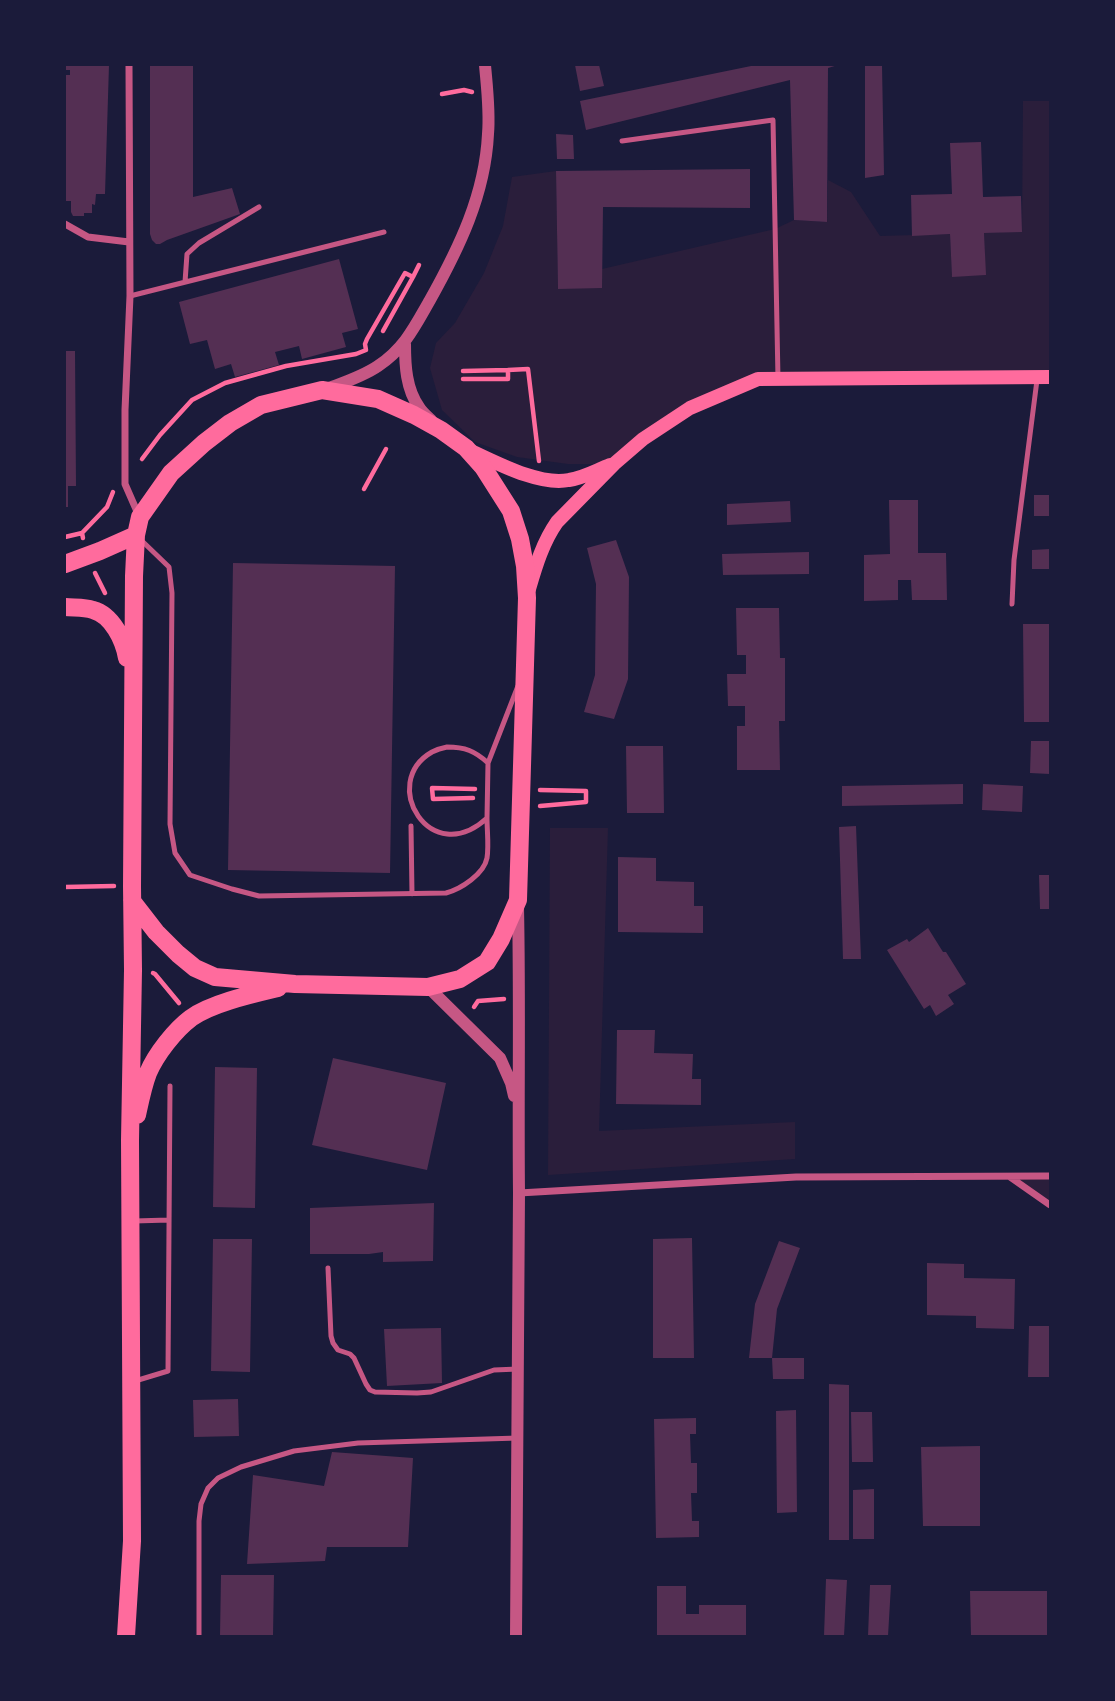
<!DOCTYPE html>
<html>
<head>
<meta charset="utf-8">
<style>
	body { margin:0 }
	#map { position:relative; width:1115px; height:1701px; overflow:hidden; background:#1b1b3a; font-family:Jost,sans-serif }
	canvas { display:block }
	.frame { position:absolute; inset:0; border:66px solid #1b1b3a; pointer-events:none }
</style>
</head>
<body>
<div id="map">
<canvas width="1115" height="1701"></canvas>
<div class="frame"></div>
</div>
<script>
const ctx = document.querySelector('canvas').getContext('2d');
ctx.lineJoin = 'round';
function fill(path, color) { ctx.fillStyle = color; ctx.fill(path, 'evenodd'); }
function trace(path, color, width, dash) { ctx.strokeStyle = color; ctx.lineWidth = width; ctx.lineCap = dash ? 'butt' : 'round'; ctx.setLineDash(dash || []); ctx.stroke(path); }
fill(new Path2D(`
	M 1023,101 L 1050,101 L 1050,377 L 758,379 L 690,408 L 614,464 L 568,464 L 517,457 L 475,442 L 442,410 L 430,368 L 436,343 L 455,323 L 484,273 L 503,226 L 512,177 L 556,171 L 558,289 L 602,269 L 775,229 L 794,220 L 827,222 L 828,180 L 851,192 L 880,236 L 950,234 L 952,276 L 985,275 L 984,233 L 1022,231 Z
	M 550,828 L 608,828 L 599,1131 L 795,1122 L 795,1159 L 548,1175 Z
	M 1050,1176 L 1050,1205 L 1009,1177 Z`), '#2a1e3b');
fill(new Path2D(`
	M 65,65 L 109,65 L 105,194 L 96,194 L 95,205 L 92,204 L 92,213 L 84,213 L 84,216 L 73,216 L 71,212 L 71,201 L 65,201 L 65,75 L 70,75 L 70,70 L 65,70 Z
	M 150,65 L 193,65 L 193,197 L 232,188 L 240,214 L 167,240 L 160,244 L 156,244 L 152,240 L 150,234 Z
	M 575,65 L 599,65 L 604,86 L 580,91 Z
	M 756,65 L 838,65 L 828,68 L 827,222 L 794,220 L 790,80 L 586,130 L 580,101 Z
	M 865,65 L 882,65 L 884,175 L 865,178 Z
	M 556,134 L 573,135 L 574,159 L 557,159 Z
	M 981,142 L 983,197 L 1021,196 L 1022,232 L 984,233 L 986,275 L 952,277 L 950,234 L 912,236 L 911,195 L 952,194 L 950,143 Z
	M 750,169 L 750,208 L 603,207 L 602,288 L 558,289 L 556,171 Z
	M 339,259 L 358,329 L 342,333 L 346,347 L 302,359 L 299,346 L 275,352 L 279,365 L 235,377 L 231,364 L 215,369 L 207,340 L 190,344 L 179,302 Z
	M 65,351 L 75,351 L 76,486 L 68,486 L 68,507 L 65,507 Z
	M 1034,495 L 1050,495 L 1050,516 L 1034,516 Z
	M 889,500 L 918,500 L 918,553 L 946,553 L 947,600 L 912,600 L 911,580 L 898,580 L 898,600 L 864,601 L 864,555 L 890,554 Z
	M 790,501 L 791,522 L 727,525 L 727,504 Z
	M 616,540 L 629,577 L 628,679 L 614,719 L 584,712 L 595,675 L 596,584 L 587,548 Z
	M 1050,549 L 1050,569 L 1032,569 L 1032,550 Z
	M 809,552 L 809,574 L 723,575 L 722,554 Z
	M 233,563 L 395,566 L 390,873 L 228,870 Z
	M 736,608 L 779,608 L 780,658 L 785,658 L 785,721 L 779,721 L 780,770 L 737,770 L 737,726 L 745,726 L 745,706 L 728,706 L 727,674 L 746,674 L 746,655 L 737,655 Z
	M 1023,624 L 1050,624 L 1050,722 L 1024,722 Z
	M 1031,741 L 1050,741 L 1050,774 L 1030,773 Z
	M 626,746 L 663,746 L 664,813 L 627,813 Z
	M 963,784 L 963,804 L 842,806 L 842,786 Z
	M 983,784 L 1023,786 L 1022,812 L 982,810 Z
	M 856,826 L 861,959 L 843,959 L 839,827 Z
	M 618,857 L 656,858 L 656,881 L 694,882 L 694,906 L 703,906 L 703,933 L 618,932 Z
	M 1039,875 L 1050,875 L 1050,909 L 1040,909 Z
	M 928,928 L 943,952 L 946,952 L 966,984 L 948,995 L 954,1004 L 936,1016 L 930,1005 L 924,1009 L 887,950 L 907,939 L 909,942 Z
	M 617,1030 L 655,1030 L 654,1053 L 693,1054 L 692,1079 L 701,1079 L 701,1105 L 616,1104 Z
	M 333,1058 L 446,1083 L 427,1170 L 312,1145 Z
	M 215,1067 L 257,1068 L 255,1208 L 213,1207 Z
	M 434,1203 L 433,1261 L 383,1262 L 383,1252 L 369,1254 L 310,1254 L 310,1208 Z
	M 692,1238 L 694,1358 L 653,1358 L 653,1239 Z
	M 213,1239 L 252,1239 L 250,1372 L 211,1371 Z
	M 779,1241 L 800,1248 L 777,1309 L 772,1358 L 749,1358 L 755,1304 Z
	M 927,1263 L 964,1264 L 964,1278 L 1015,1279 L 1014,1329 L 976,1328 L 976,1316 L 927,1315 Z
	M 1029,1326 L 1050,1326 L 1050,1377 L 1028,1377 Z
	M 441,1328 L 442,1383 L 387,1386 L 384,1329 Z
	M 772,1358 L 804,1358 L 804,1379 L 773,1379 Z
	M 829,1384 L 849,1385 L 849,1540 L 829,1540 Z
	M 238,1399 L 239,1436 L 194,1437 L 193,1400 Z
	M 796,1410 L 797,1512 L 777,1513 L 776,1411 Z
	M 851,1412 L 872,1412 L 873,1462 L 852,1462 Z
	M 696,1418 L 696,1434 L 690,1434 L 691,1463 L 697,1463 L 697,1493 L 691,1493 L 692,1521 L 699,1521 L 699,1537 L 656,1538 L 654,1419 Z
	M 980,1446 L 980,1526 L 923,1526 L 921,1447 Z
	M 332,1452 L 413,1458 L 408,1547 L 327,1547 L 325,1561 L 247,1564 L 253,1475 L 324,1486 Z
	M 874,1489 L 874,1539 L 853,1539 L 853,1490 Z
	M 221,1575 L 274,1575 L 273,1636 L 220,1636 Z
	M 826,1579 L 847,1580 L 844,1636 L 824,1636 Z
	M 870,1585 L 891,1585 L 888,1636 L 868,1636 Z
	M 657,1586 L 686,1586 L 686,1614 L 699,1614 L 699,1605 L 746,1605 L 746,1636 L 657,1636 Z
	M 970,1591 L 1047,1591 L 1047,1636 L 971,1636 Z`), '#542f53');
trace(new Path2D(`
	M 442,94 L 464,90 L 472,92
	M 413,277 L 419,265
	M 508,370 L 528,369 L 539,461
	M 463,371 L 508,370 L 508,379 L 463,379
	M 142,459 L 160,435 L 192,400 L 225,383 L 286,366 L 356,354 L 366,350 L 365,344 L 367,339 L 405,273 L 413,277 L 383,331
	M 364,489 L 386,449
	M 65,537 L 82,533
	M 83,538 L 82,533 L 107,507 L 113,492
	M 95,573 L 105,593
	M 473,798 L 433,799 L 432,788 L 475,789
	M 540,806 L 586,802 L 586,791 L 540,790
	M 65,887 L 114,886
	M 153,973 L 155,974 L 179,1003
	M 474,1007 L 478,1001 L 504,999`), '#ff6b9d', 4.5);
trace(new Path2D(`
	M 622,141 L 773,120 L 778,379
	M 185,282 L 187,254 L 199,243 L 259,207
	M 130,296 L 384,232
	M 141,540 L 169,567 L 172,593 L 170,824 L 175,853 L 190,875 L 232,889 L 259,896 L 446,893 C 461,889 484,874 487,858 C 489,846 487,831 487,818
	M 1012,604 L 1014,560 L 1037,380
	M 447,747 C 465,747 475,751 488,763 L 487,818 C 431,870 378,783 432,752 C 436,750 442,748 447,747 Z
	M 488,763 L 518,686
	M 411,826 L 412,894
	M 134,1221 L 169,1220
	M 328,1268 L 331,1336 L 333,1343 L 338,1350 L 350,1354 L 354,1358 L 366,1384 L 370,1390 L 375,1392 L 417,1393 L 431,1392 L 494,1370 L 518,1369
	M 135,1381 L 168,1371 L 170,1086
	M 199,1636 L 199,1521 L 201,1504 L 208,1488 L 218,1478 L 241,1467 L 294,1451 L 358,1443 L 518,1438`), '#c65784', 5);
trace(new Path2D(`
	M 129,65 L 130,296 L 125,410 L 125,484 L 139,516
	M 65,224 L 88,237 L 129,242
	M 1010,1177 L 1050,1205
	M 519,1193 L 796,1177 L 1050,1176`), '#c65784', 7);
trace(new Path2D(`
	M 405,344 C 405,365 406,389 419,407 C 422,412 427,416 431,420
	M 324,390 C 342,383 362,377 378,366 C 405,348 415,326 430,300 C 459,248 485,195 488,134 C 490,111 487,88 485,65
	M 428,987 L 500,1058 L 511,1083 L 514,1096
	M 516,1636 L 519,1193 C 518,1098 520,1002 518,907`), '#c65784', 12);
trace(new Path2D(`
	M 471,451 C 497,463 540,486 569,480 C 583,478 597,470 610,465
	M 529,589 C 536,565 543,542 557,522 L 614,464 L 643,439 L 690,408 L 758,379 L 1050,377`), '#ff6b9d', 14);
trace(new Path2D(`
	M 65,564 L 100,551 L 136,535
	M 65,607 C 74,608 84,607 93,610 C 112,615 124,640 127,658
	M 137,1115 C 140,1101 143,1086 148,1073 C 156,1054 175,1030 191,1018 C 212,1003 253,994 278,988
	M 126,1636 L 132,1541 L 130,1140 L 133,970 L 132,886 L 134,576 L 136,535 L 140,517 L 171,473 L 204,443 L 230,423 L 261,405 L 322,390 L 378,399 L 414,415 L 441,430 L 466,448 L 483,467 L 511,511 L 520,539 L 525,566 L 527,598 L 518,900 L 501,939 L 487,962 L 460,979 L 428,987 L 295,984 L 215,977 L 195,968 L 178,954 L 156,932 L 132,901`), '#ff6b9d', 18);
</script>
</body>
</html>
